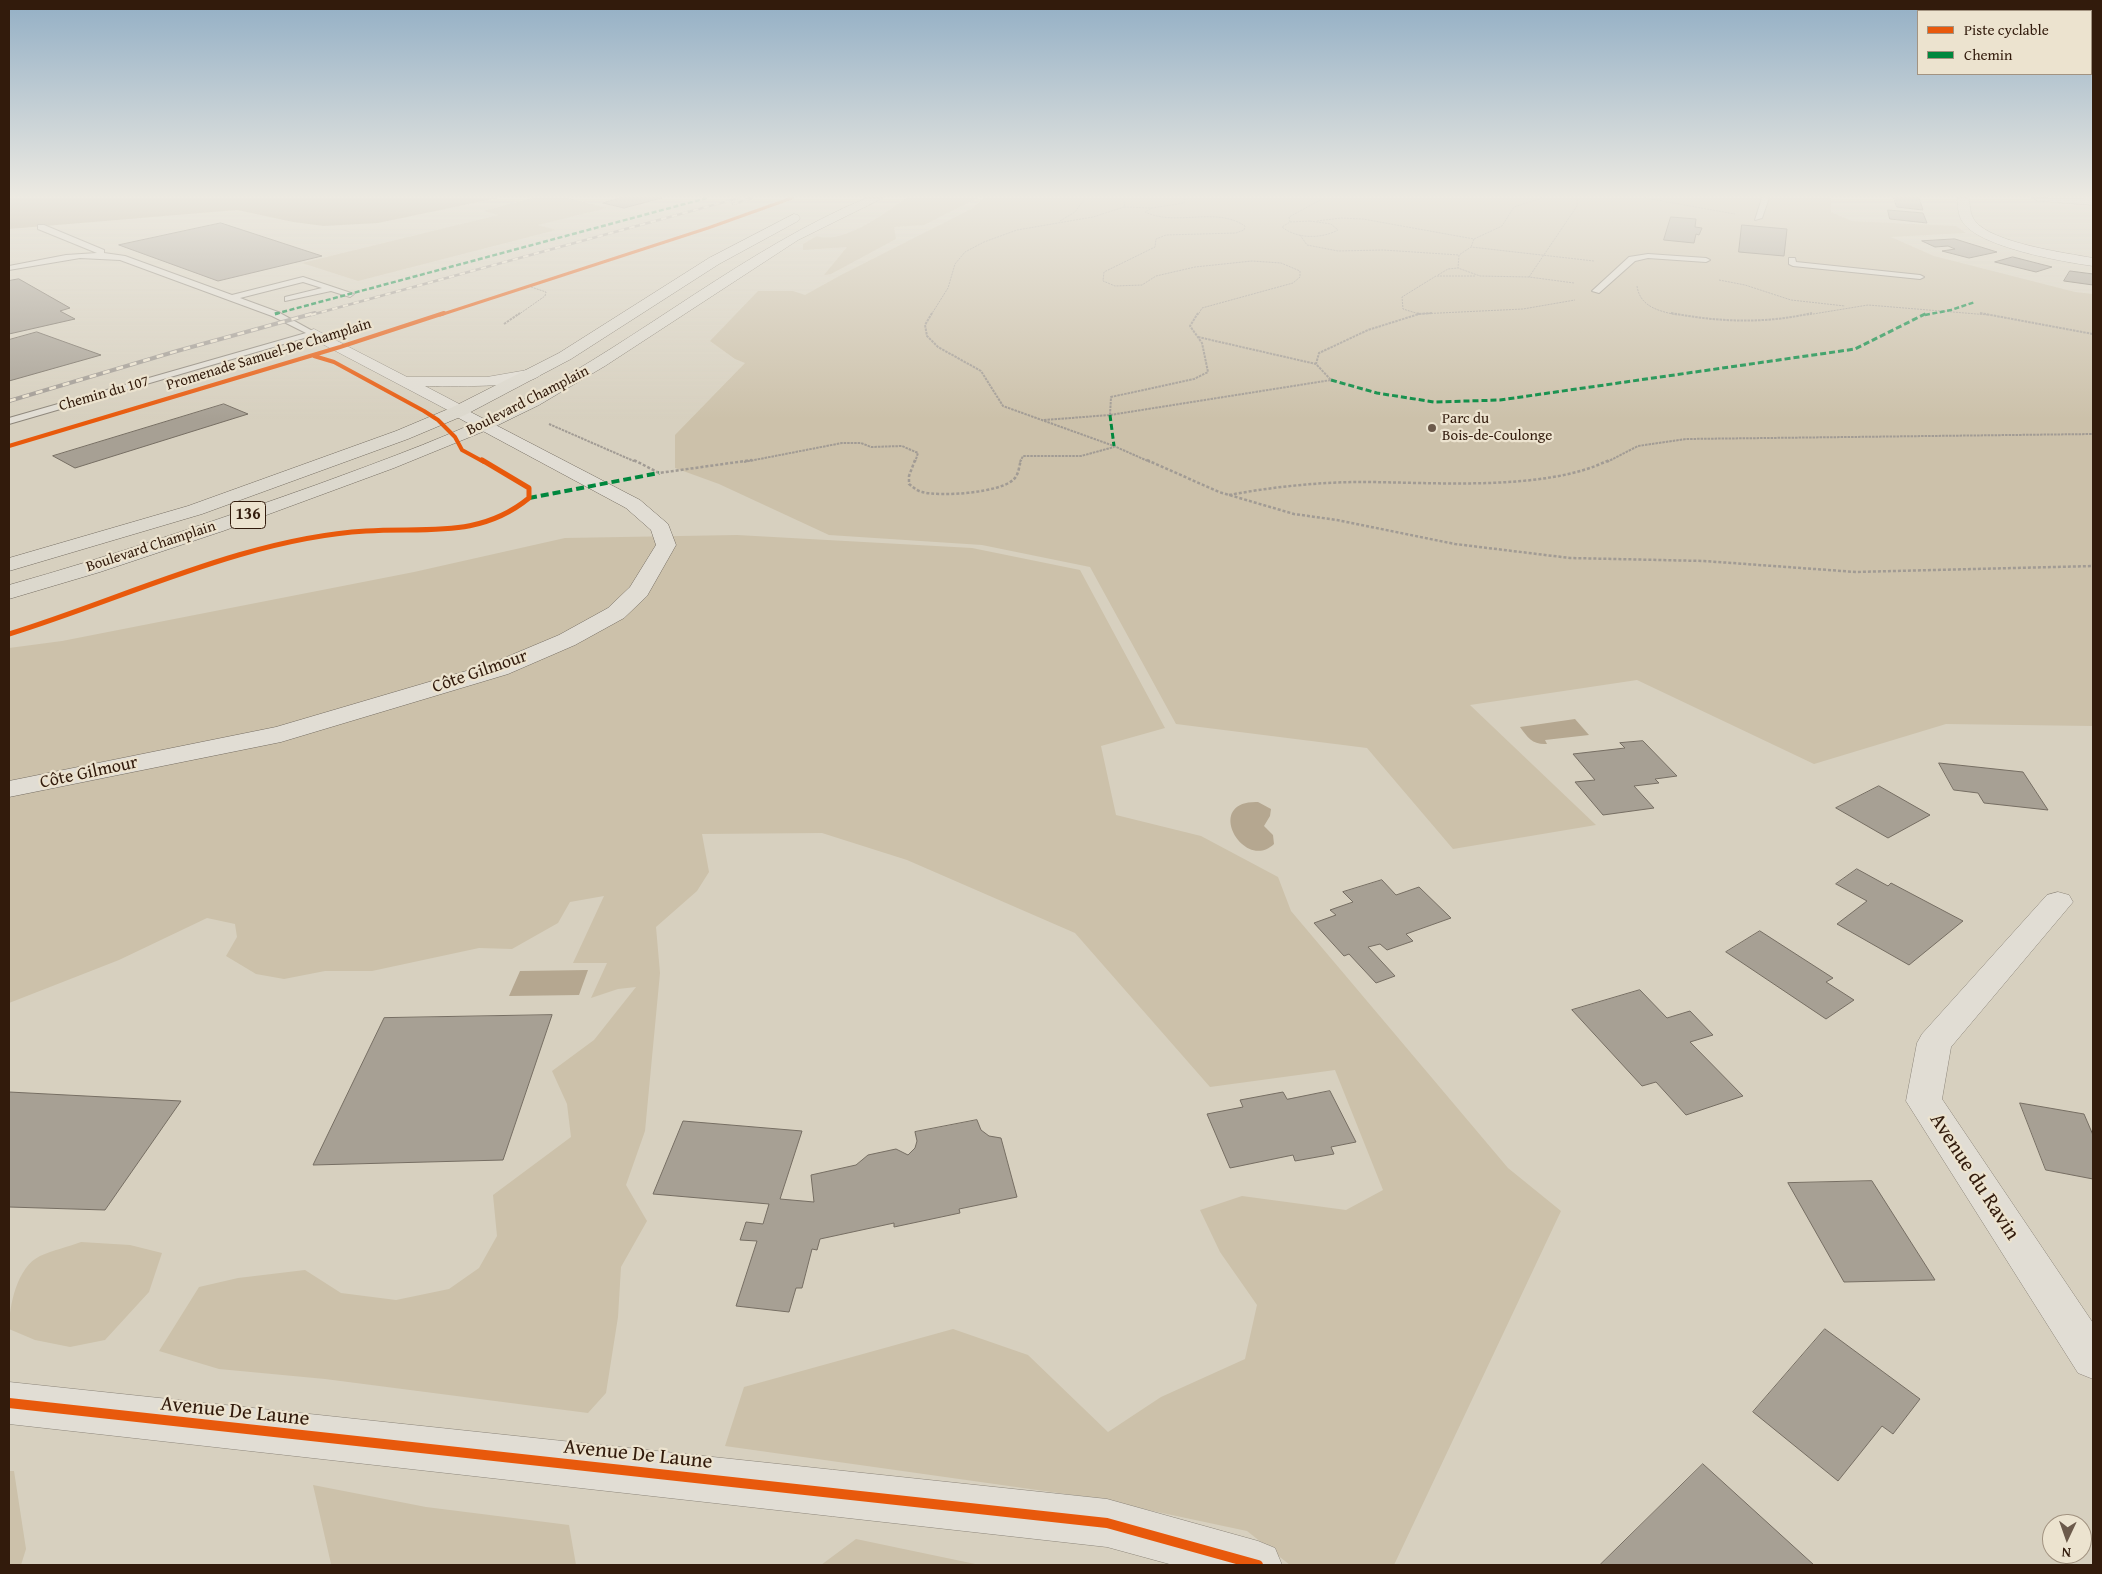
<!DOCTYPE html>
<html>
<head>
<meta charset="utf-8">
<style>
	body { margin:0 }
	#map { position:relative; width:2102px; height:1574px; overflow:hidden; background:#d7d0bf; font-family:"Gentium Book Plus",serif }
	canvas { display:block }
	.frame { position:absolute; inset:0; border:10px solid #321b0c; pointer-events:none }
	.legend { position:absolute; left:1917px; top:10px; width:175px; height:65px; box-sizing:border-box; background:#ece3cf; border:1px solid #a29381; margin:0; padding:6px 9px; list-style:none; font-size:15px; color:#321b0c }
	.legend li { display:flex; align-items:center; gap:10px; height:25px }
	.legend b { width:25px; border:1px solid #a29381 }
	.north { position:absolute; left:2042px; top:1514px; width:50px; height:50px; box-sizing:border-box; background:#ece3cf; border:1px solid #a29381; border-radius:50%; rotate:183deg; font-size:14px; font-weight:700; line-height:20px; text-align:center; color:#321b0c }
	.north::after { content:''; display:block; margin:auto; width:18px; height:22px; background:#6c5a4b; clip-path:polygon(50% 0,100% 100%,50% 72%,0 100%) }
</style>
</head>
<body>
<div id="map">
<canvas width="2102" height="1574"></canvas>
<div class="frame"></div>
<ul class="legend">
<li><b style="height:6px;background:#e8590c"></b>Piste cyclable</li>
<li><b style="height:6px;background:#00873e"></b>Chemin</li>
</ul>
<div class="north">N</div>
</div>
<script>
const ctx = document.querySelector('canvas').getContext('2d');
ctx.lineJoin = 'round';
function fill(path, color) { ctx.fillStyle = color; ctx.fill(path, 'evenodd'); }
function trace(path, color, width, dash) { ctx.strokeStyle = color; ctx.lineWidth = width; ctx.lineCap = dash ? 'butt' : 'round'; ctx.setLineDash(dash || []); ctx.stroke(path); }
function label(font, color, halo, rows, align = 'center') {
  ctx.font = font + ' "Gentium Book Plus",serif'; ctx.lineWidth = 4.5; ctx.setLineDash([]); ctx.textBaseline = 'middle'; ctx.strokeStyle = halo; ctx.fillStyle = color; for (const [text, x, y, turn = 0] of rows) {
    ctx.save(); ctx.translate(x, y); ctx.rotate((+turn || 0) * Math.PI / 180); ctx.textAlign = isNaN(turn) ? turn : align; if (halo) ctx.strokeText(text, 0, 0); ctx.fillText(text, 0, 0); ctx.restore();
  }
}
fill(new Path2D(`
	M 533,198 L 568,198 L 607,208 L 538,225 L 556,230 L 358,281 L 302,263 L 498,215 L 483,211 Z
	M 906,198 L 978,198 L 924,225 L 894,227 L 896,239 L 831,274 L 824,275 L 847,247 L 803,250 L 803,244 L 817,236 C 842,245 886,213 906,198 Z
	M 983,198 L 1831,198 L 1831,212 L 1852,221 L 1956,226 L 1966,233 L 1891,237 L 1934,256 L 2075,292 L 2093,294 L 2093,726 L 1946,724 L 1814,764 L 1637,680 L 1470,705 L 1596,825 L 1453,849 L 1367,748 L 1176,724 L 1090,567 L 982,545 L 829,535 L 719,484 L 675,468 L 675,435 L 745,363 L 735,359 L 710,341 L 758,291 L 793,291 L 805,295 L 841,275 L 973,208 Z
	M 737,535 L 972,548 L 1080,570 L 1165,728 L 1101,746 L 1116,815 L 1201,836 L 1278,877 L 1291,911 L 1508,1168 L 1561,1211 L 1394,1565 L 1290,1565 L 1247,1531 L 1087,1497 L 725,1446 L 744,1387 L 953,1329 L 1028,1355 L 1108,1432 L 1161,1397 L 1245,1359 L 1257,1305 L 1220,1252 L 1200,1210 L 1242,1196 L 1346,1210 L 1383,1190 L 1335,1070 L 1210,1087 L 1075,933 L 907,860 L 822,833 L 702,834 L 709,872 L 697,891 L 656,927 L 660,973 L 645,1131 L 626,1185 L 647,1221 L 621,1267 L 618,1317 L 606,1393 L 588,1413 L 325,1379 L 219,1369 L 159,1351 L 199,1287 L 238,1278 L 305,1270 L 341,1293 L 396,1300 L 449,1289 L 479,1268 L 497,1236 L 493,1195 L 571,1137 L 567,1104 L 552,1071 L 594,1040 L 636,987 L 618,989 L 591,998 L 607,963 L 573,963 L 604,896 L 570,902 L 558,923 L 512,949 L 479,948 L 372,971 L 325,971 L 284,979 L 256,974 L 226,956 L 237,937 L 235,924 L 207,918 L 119,960 L 9,1003 L 9,648 L 62,641 L 414,572 L 565,538 Z
	M 81,1242 L 130,1245 L 162,1253 L 149,1292 L 105,1340 L 70,1347 L 35,1340 L 9,1329 C 9,1306 17,1267 40,1256 C 53,1250 68,1247 81,1242 Z
	M 9,1471 L 14,1471 L 26,1549 L 21,1565 L 9,1565 Z
	M 313,1485 L 426,1507 L 569,1525 L 576,1565 L 336,1565 L 331,1564 Z
	M 856,1539 L 980,1565 L 821,1565 Z`), '#ccc1aa');
fill(new Path2D(`
	M 9,198 L 498,198 L 378,223 L 324,226 L 293,222 L 237,210 L 9,229 Z
	M 1575,719 L 1589,735 L 1545,740 L 1547,744 C 1533,745 1528,738 1520,727 Z
	M 1258,802 L 1271,809 L 1270,816 L 1264,826 L 1273,835 L 1274,844 C 1244,873 1202,800 1258,802 Z
	M 588,970 L 579,995 L 509,996 L 520,971 Z`), '#b5a790');
const building = new Path2D(`
	M 620,198 L 662,198 L 624,208 L 603,203 Z
	M 1894,198 L 1919,198 L 1923,210 L 1897,207 Z
	M 1888,210 L 1923,213 L 1927,223 L 1890,219 Z
	M 1671,217 L 1696,219 L 1695,227 L 1702,228 L 1699,235 L 1696,234 L 1694,243 L 1664,240 Z
	M 221,223 L 322,256 L 218,281 L 119,245 Z
	M 1742,225 L 1787,229 L 1784,256 L 1739,252 Z
	M 1955,239 L 1997,252 L 1969,258 L 1942,251 L 1955,249 L 1948,246 L 1935,247 L 1922,241 Z
	M 2013,257 L 2052,267 L 2036,272 L 1995,262 Z
	M 2070,271 L 2093,274 L 2093,285 L 2064,281 Z
	M 19,279 L 70,308 L 60,311 L 75,319 L 9,334 L 9,281 Z
	M 37,332 L 101,355 L 9,381 L 9,340 Z
	M 224,404 L 248,414 L 75,468 L 53,456 Z
	M 1643,741 L 1677,776 L 1655,779 L 1659,783 L 1634,786 L 1654,808 L 1603,815 L 1575,782 L 1595,780 L 1573,754 L 1625,748 L 1620,743 Z
	M 1939,763 L 2023,772 L 2048,810 L 1984,803 L 1978,793 L 1954,790 Z
	M 1879,786 L 1930,815 L 1888,838 L 1836,808 Z
	M 1857,869 L 1888,886 L 1891,883 L 1963,921 L 1909,965 L 1837,924 L 1867,901 L 1836,884 Z
	M 1382,880 L 1396,895 L 1419,887 L 1451,918 L 1406,934 L 1413,941 L 1387,950 L 1380,944 L 1368,947 L 1395,976 L 1376,983 L 1349,954 L 1344,956 L 1314,923 L 1336,915 L 1330,910 L 1353,902 L 1343,892 Z
	M 1760,931 L 1833,978 L 1826,982 L 1854,1000 L 1826,1019 L 1726,952 Z
	M 1640,990 L 1667,1018 L 1690,1011 L 1713,1035 L 1690,1042 L 1743,1096 L 1686,1115 L 1656,1082 L 1642,1086 L 1572,1010 Z
	M 552,1015 L 503,1160 L 313,1165 L 384,1018 Z
	M 1330,1091 L 1356,1142 L 1331,1147 L 1334,1154 L 1295,1161 L 1293,1155 L 1230,1168 L 1207,1114 L 1243,1107 L 1240,1100 L 1283,1092 L 1287,1099 Z
	M 9,1092 L 181,1101 L 105,1210 L 9,1207 Z
	M 2020,1103 L 2084,1114 L 2093,1135 L 2093,1179 L 2046,1170 Z
	M 977,1120 L 981,1130 L 989,1136 L 1001,1138 L 1017,1197 L 959,1209 L 960,1213 L 894,1227 L 894,1223 L 820,1239 L 817,1250 L 812,1249 L 802,1288 L 796,1288 L 789,1312 L 736,1306 L 757,1241 L 740,1240 L 746,1222 L 763,1224 L 769,1204 L 653,1194 L 683,1121 L 802,1131 L 780,1199 L 814,1202 L 811,1175 L 856,1165 L 868,1155 L 896,1149 L 908,1155 L 915,1148 L 917,1141 L 915,1132 Z
	M 1872,1181 L 1935,1280 L 1844,1282 L 1788,1183 Z
	M 1825,1329 L 1920,1399 L 1893,1434 L 1882,1426 L 1838,1481 L 1753,1412 Z
	M 1703,1464 L 1814,1565 L 1600,1565 Z`);
fill(building, '#a7a094');
trace(building, '#766e63', 1);
const lane = new Path2D(`
	M 1762,198 L 1769,198 L 1762,218 L 1755,220 Z
	M 38,225 L 44,225 L 104,250 L 104,253 L 125,256 L 232,295 L 303,277 L 354,294 L 350,297 L 331,291 L 285,301 L 285,297 L 322,288 L 303,282 L 240,298 L 278,312 L 318,334 L 9,424 L 9,418 L 306,333 L 272,316 L 120,260 L 80,258 L 9,270 L 9,266 L 66,255 L 97,253 L 38,229 Z
	M 1648,254 L 1706,258 L 1710,260 L 1706,262 L 1648,258 L 1635,261 L 1599,293 L 1592,291 L 1629,257 Z
	M 1789,258 L 1795,258 L 1796,262 L 1920,275 L 1924,277 L 1920,279 L 1793,266 L 1789,264 Z`);
const street = new Path2D(`
	M 1957,198 L 1969,198 C 1970,206 1970,215 1975,221 C 1992,243 2066,253 2093,258 L 2093,266 C 2064,262 1977,247 1962,221 C 1958,215 1958,206 1957,198 Z
	M 2032,198 L 2093,199 L 2093,205 L 2038,201 Z
	M 314,329 L 407,377 L 487,377 L 533,369 L 541,374 C 531,389 445,386 425,386 L 465,407 L 468,411 L 465,415 L 459,416 L 309,337 L 306,334 L 309,331 Z
	M 2058,892 L 2069,895 L 2073,902 L 1951,1047 L 1942,1099 L 2093,1323 L 2093,1379 L 2078,1373 L 1906,1101 L 1917,1043 L 1922,1034 L 2047,895 Z
	M 9,1382 L 1107,1499 L 1258,1541 L 1275,1548 L 1282,1565 L 1173,1565 L 1107,1547 L 9,1424 Z`);
const secondary = new Path2D(`
	M 459,406 L 640,500 L 668,524 L 676,545 L 647,596 L 624,618 L 575,645 L 508,674 L 281,742 L 9,797 L 9,781 L 276,727 L 490,664 L 559,635 L 608,608 L 630,587 L 656,545 L 651,530 L 626,508 L 453,415 L 450,411 L 453,407 Z`);
const primary = new Path2D(`
	M 866,198 L 883,198 L 798,240 L 605,366 L 539,405 L 492,428 L 394,468 L 223,531 L 100,572 L 9,599 L 9,585 C 112,556 215,521 316,485 C 387,459 459,433 527,398 C 644,336 744,250 866,198 Z
	M 794,214 L 798,215 L 800,218 L 798,221 L 719,264 L 571,359 L 465,415 L 408,439 L 202,514 L 9,571 L 9,558 L 188,506 L 396,431 L 453,407 L 559,353 L 709,258 Z`);
trace(lane, '#8d867b', 2);
trace(street, '#8d867b', 1);
trace(secondary, '#766e63', 1);
trace(primary, '#766e63', 1);
trace(new Path2D(`
	M 1185,198 L 1184,203 L 1152,208 L 1145,212 C 1177,227 1215,206 1245,226 L 1244,230 L 1236,233 L 1166,235 L 1156,239 L 1155,247 L 1104,272 L 1103,281 L 1115,286 L 1142,285 L 1156,276 L 1195,267 L 1252,261 L 1281,263 L 1300,271 L 1300,277 L 1293,283 L 1202,308 L 1198,315
	M 1645,198 L 1735,214
	M 1124,207 L 1152,208
	M 1060,221 L 1075,212 L 1085,198
	M 1310,221 L 1331,224 L 1338,230 C 1321,239 1297,239 1282,227 L 1290,222 Z
	M 1317,221 L 1341,218 L 1363,219 L 1474,239 L 1471,247
	M 1290,222 L 1289,217 L 1324,198
	M 1300,235 L 1307,245 L 1338,251 L 1383,250 L 1459,255
	M 1474,239 L 1502,226 L 1514,207 L 1542,198
	M 1438,275 L 1448,269 L 1458,268
	M 1529,277 L 1577,206 L 1577,198
	M 1719,280 L 1745,285 L 1791,300 L 1845,306
	M 1574,283 L 1529,277 L 1480,276 L 1458,268 L 1459,255 L 1471,247 L 1594,261
	M 1637,286 C 1640,307 1659,311 1677,315
	M 1419,314 L 1523,309 L 1575,300
	M 518,315 L 545,296 L 546,292 L 528,286
	M 931,315 L 948,288 L 955,264 L 965,252 L 984,242 L 1017,230 L 1093,217 L 1124,207 L 1125,202 L 1122,198
	M 1417,315 L 1419,314 L 1403,309 L 1402,297 L 1436,276 L 1475,276
	M 1807,315 L 1868,305 L 1989,315`), '#a19b94', 1, [2, 1]);
trace(new Path2D(`
	M 932,313 L 925,325 L 927,336 L 938,347 L 981,371 L 1003,406 L 1114,446 L 1150,462
	M 1671,313 C 1718,322 1765,324 1812,313
	M 1980,313 L 2093,334
	M 1419,314 L 1433,313
	M 504,324 L 520,313
	M 1198,337 L 1316,364
	M 1110,415 L 1111,397 L 1194,379 L 1208,372 L 1202,343 L 1190,326 L 1198,313
	M 1044,420 L 1110,415 L 1331,380 L 1316,364 L 1319,353 L 1368,330 L 1419,314 L 1417,313
	M 549,424 L 636,462
	M 744,462 L 842,443 L 861,443 L 871,447 L 902,446 L 918,453 L 915,462
	M 1020,462 L 1023,456 L 1081,456 L 1114,447
	M 1607,462 L 1638,446 L 1686,439 L 2093,434`), '#a19b94', 2, [2.5, 1]);
trace(new Path2D(`
	M 634,460 L 659,473 L 752,460
	M 915,460 L 909,476 L 909,484 C 913,487 917,491 922,492 C 940,497 1001,493 1014,479 C 1019,474 1019,466 1021,460
	M 1147,460 L 1219,492 L 1294,514 L 1337,520 L 1455,544 L 1570,558 L 1704,561 L 1856,572 L 2093,566
	M 1229,495 C 1272,487 1318,482 1361,482 C 1432,482 1546,492 1609,460`), '#a19b94', 2.5, [3, 2]);
fill(lane, '#e1ddd4');
fill(street, '#e1ddd4');
fill(secondary, '#e1ddd4');
fill(primary, '#dcd8cd');
const railFar1 = new Path2D(`
	M 733,204 L 752,198
	M 311,315 L 739,198`);
const rail = new Path2D(`
	M 9,401 L 177,351 L 315,313`);
trace(railFar1, '#a19b94', 2.5);
trace(rail, '#a19b94', 4);
trace(railFar1, '#ece3cf', 2, [5.5]);
trace(rail, '#ece3cf', 2.5, [7]);
trace(new Path2D(`
	M 275,314 L 707,198
	M 1925,315 L 1951,310 L 1975,302`), '#00873e', 2.5, [5, 2.5]);
trace(new Path2D(`
	M 275,314 L 278,313
	M 1331,380 L 1377,393 L 1434,402 L 1500,400 L 1855,349 L 1927,313
	M 1110,415 L 1114,446`), '#00873e', 3, [6, 3]);
trace(new Path2D(`
	M 529,498 L 659,473`), '#00873e', 4, [8, 4]);
trace(new Path2D(`
	M 440,315 L 708,228 L 792,198`), '#e8590c', 3);
trace(new Path2D(`
	M 314,356 L 334,362 L 424,411 L 438,420 L 455,437 L 462,450 L 484,462
	M 9,446 L 340,347 L 444,313`), '#e8590c', 4);
trace(new Path2D(`
	M 9,634 C 123,599 246,538 366,531 C 426,527 479,539 529,498 L 529,488 L 482,460`), '#e8590c', 5);
trace(new Path2D(`
	M 9,1403 L 1107,1523 L 1258,1565`), '#e8590c', 10);
const sky = ctx.createLinearGradient(0, 0, 0, 419);
sky.addColorStop(0, '#93afc5');
sky.addColorStop(0.47, '#edeae2');
sky.addColorStop(1, '#edeae200');
ctx.fillStyle = sky;
ctx.fillRect(0, 0, 2102, 419);
for (const [x, y, r, color] of [
	[1432,428,5,"#6c5a4b"]
]) { const dot = new Path2D(); dot.arc(x, y, r, 0, 2 * Math.PI); ctx.fillStyle = color; ctx.fill(dot); trace(dot, '#ece3cf', 2); }
label('15px', '#321b0c', '#ece3cf', [
	["Promenade Samuel-De Champlain",269,355,-17],
	["Chemin du 107",104,394,-16],
	["Boulevard Champlain",528,401,-27],
	["Boulevard Champlain",151,547,-18]
]);
label('15px', '#321b0c', '#ece3cf', [
	["Parc du",1442,419],
	["Bois-de-Coulonge",1442,436]
], 'left');
for (const [x, y, w] of [
	[248,515,35]
]) { const box = new Path2D(); box.roundRect(x - w / 2, y - 13.5, w, 27, 4); ctx.fillStyle = '#ece3cf'; ctx.fill(box); trace(box, '#321b0c', 1); }
label('bold 16px', '#321b0c', null, [
	["136",248,515]
]);
label('18px', '#321b0c', '#ece3cf', [
	["Côte Gilmour",480,672,-19],
	["Côte Gilmour",89,773,-12]
]);
label('21px', '#321b0c', '#ece3cf', [
	["Avenue du Ravin",1974,1177,57],
	["Avenue De Laune",235,1412,6],
	["Avenue De Laune",638,1455,6]
]);
</script>
</body>
</html>
